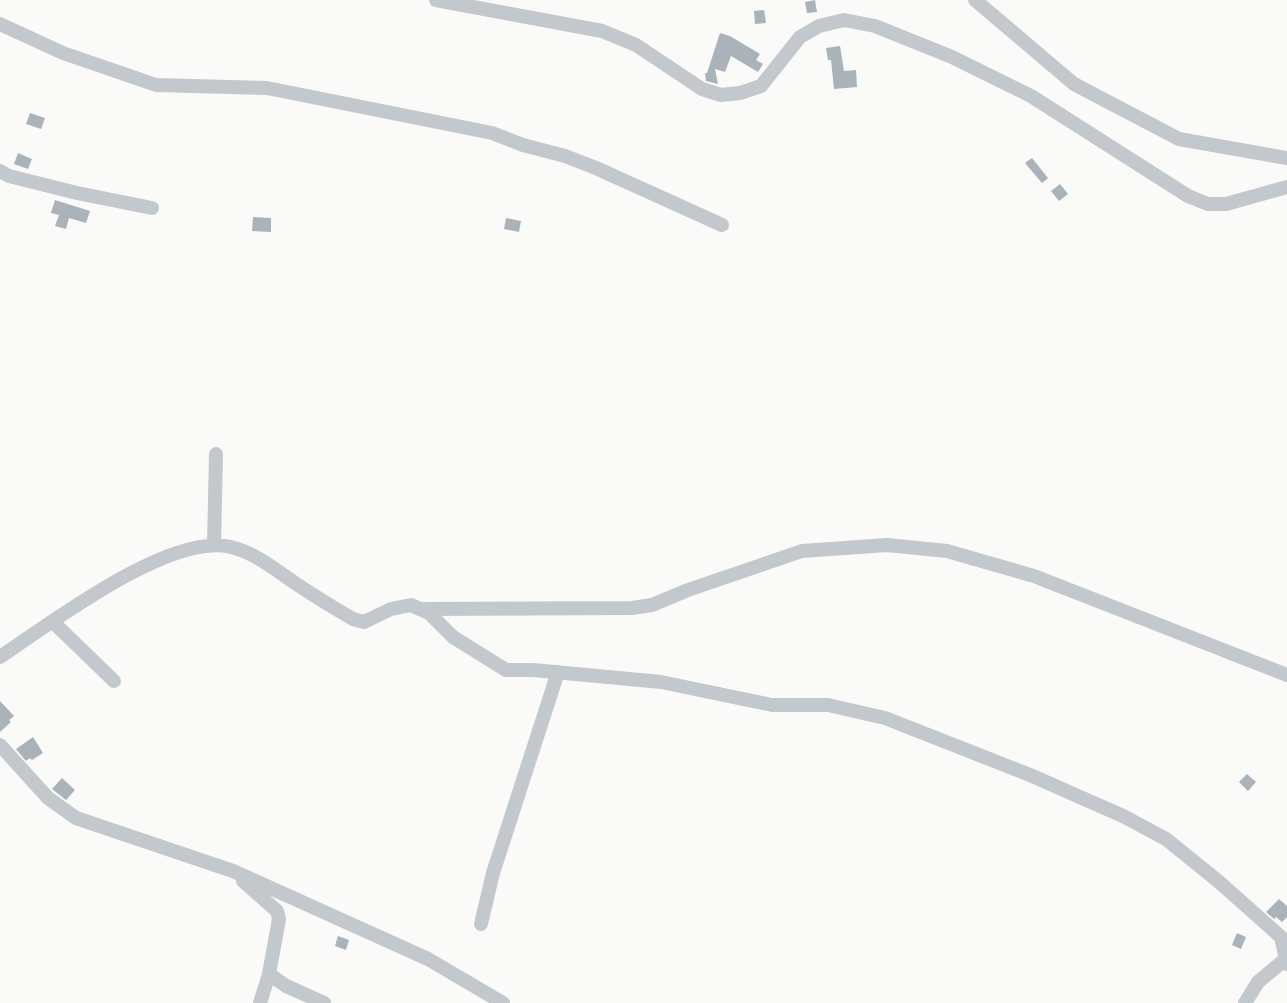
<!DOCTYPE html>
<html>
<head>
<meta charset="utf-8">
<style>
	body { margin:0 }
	canvas { display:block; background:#fafaf8 }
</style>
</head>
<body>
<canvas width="1287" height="1003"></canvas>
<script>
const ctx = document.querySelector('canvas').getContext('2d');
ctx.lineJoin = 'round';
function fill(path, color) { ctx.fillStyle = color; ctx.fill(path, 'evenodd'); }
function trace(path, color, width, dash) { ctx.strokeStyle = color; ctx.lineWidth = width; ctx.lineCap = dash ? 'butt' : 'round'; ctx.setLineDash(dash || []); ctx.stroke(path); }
fill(new Path2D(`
	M 815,0 L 817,12 L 807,13 L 805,2 Z
	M 764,10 L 766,23 L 755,24 L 754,11 Z
	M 720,33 L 730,36 L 760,54 L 756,60 L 763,64 L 758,72 L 731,56 L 725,72 L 715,69 L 718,84 L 706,81 L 705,73 L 707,73 Z
	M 840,46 L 844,71 L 856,70 L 857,87 L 834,89 L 831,60 L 828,60 L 826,48 Z
	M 30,113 L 45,118 L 41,129 L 26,124 Z
	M 18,153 L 32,159 L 28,169 L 14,164 Z
	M 1032,158 L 1048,178 L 1042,183 L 1025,163 Z
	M 1060,184 L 1068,194 L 1059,201 L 1051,191 Z
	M 55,200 L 90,211 L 86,223 L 69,218 L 66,229 L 55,226 L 59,215 L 51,213 Z
	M 253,217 L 271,218 L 271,232 L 252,231 Z
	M 506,218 L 521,221 L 519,232 L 504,229 Z
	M 0,701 L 14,716 L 9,720 L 11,722 L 0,732 Z
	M 33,737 L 43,753 L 32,760 L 30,758 L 26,761 L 16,749 Z
	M 1247,774 L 1256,782 L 1248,791 L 1239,782 Z
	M 62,778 L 75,790 L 66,800 L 52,789 Z
	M 1279,899 L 1287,906 L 1287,917 L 1282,922 L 1276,917 L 1274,919 L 1266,912 Z
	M 1237,933 L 1246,937 L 1241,949 L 1232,945 Z
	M 338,936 L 349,940 L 346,950 L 335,946 Z`), '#aab3b9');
trace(new Path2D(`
	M 436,0 L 602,31 L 636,45 L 702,89 L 721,95 L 740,93 L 761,86 L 800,37 L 819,26 L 844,20 L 875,26 L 952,57 L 1031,96 L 1188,196 L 1208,204 L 1226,204 L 1287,187
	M 975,0 L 1074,84 L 1179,139 L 1287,158
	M 0,24 L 63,53 L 156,85 L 267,88 L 492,133 L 523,145 L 565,156 L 596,168 L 722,225
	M 0,171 L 9,176 L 77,193 L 152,208
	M 214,545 L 216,454
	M 424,609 L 632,608 L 652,605 L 688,590 L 802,551 L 887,545 L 947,551 L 1034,576 L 1287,675
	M 53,622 L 114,681
	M 0,657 C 51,623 170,532 231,547 C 256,553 277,571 298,585 C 316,597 334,608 353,619 L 364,622 L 391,609 L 411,605 L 429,613 L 453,637 L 506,670 L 533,670 L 661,682 L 772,705 L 828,705 L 885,718 L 1030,775 L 1123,816 L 1166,839 L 1218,881 L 1281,937 L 1287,964
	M 0,745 L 48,798 L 76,818 L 233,871 L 428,959 L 503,1003
	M 243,881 L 277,911 L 279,919 L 269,974 L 286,986 L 324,1003
	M 481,924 L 493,873 L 558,672
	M 260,1003 L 269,974
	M 1245,1003 L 1258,982 L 1287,958`), '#c3c8cc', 14);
</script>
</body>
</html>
